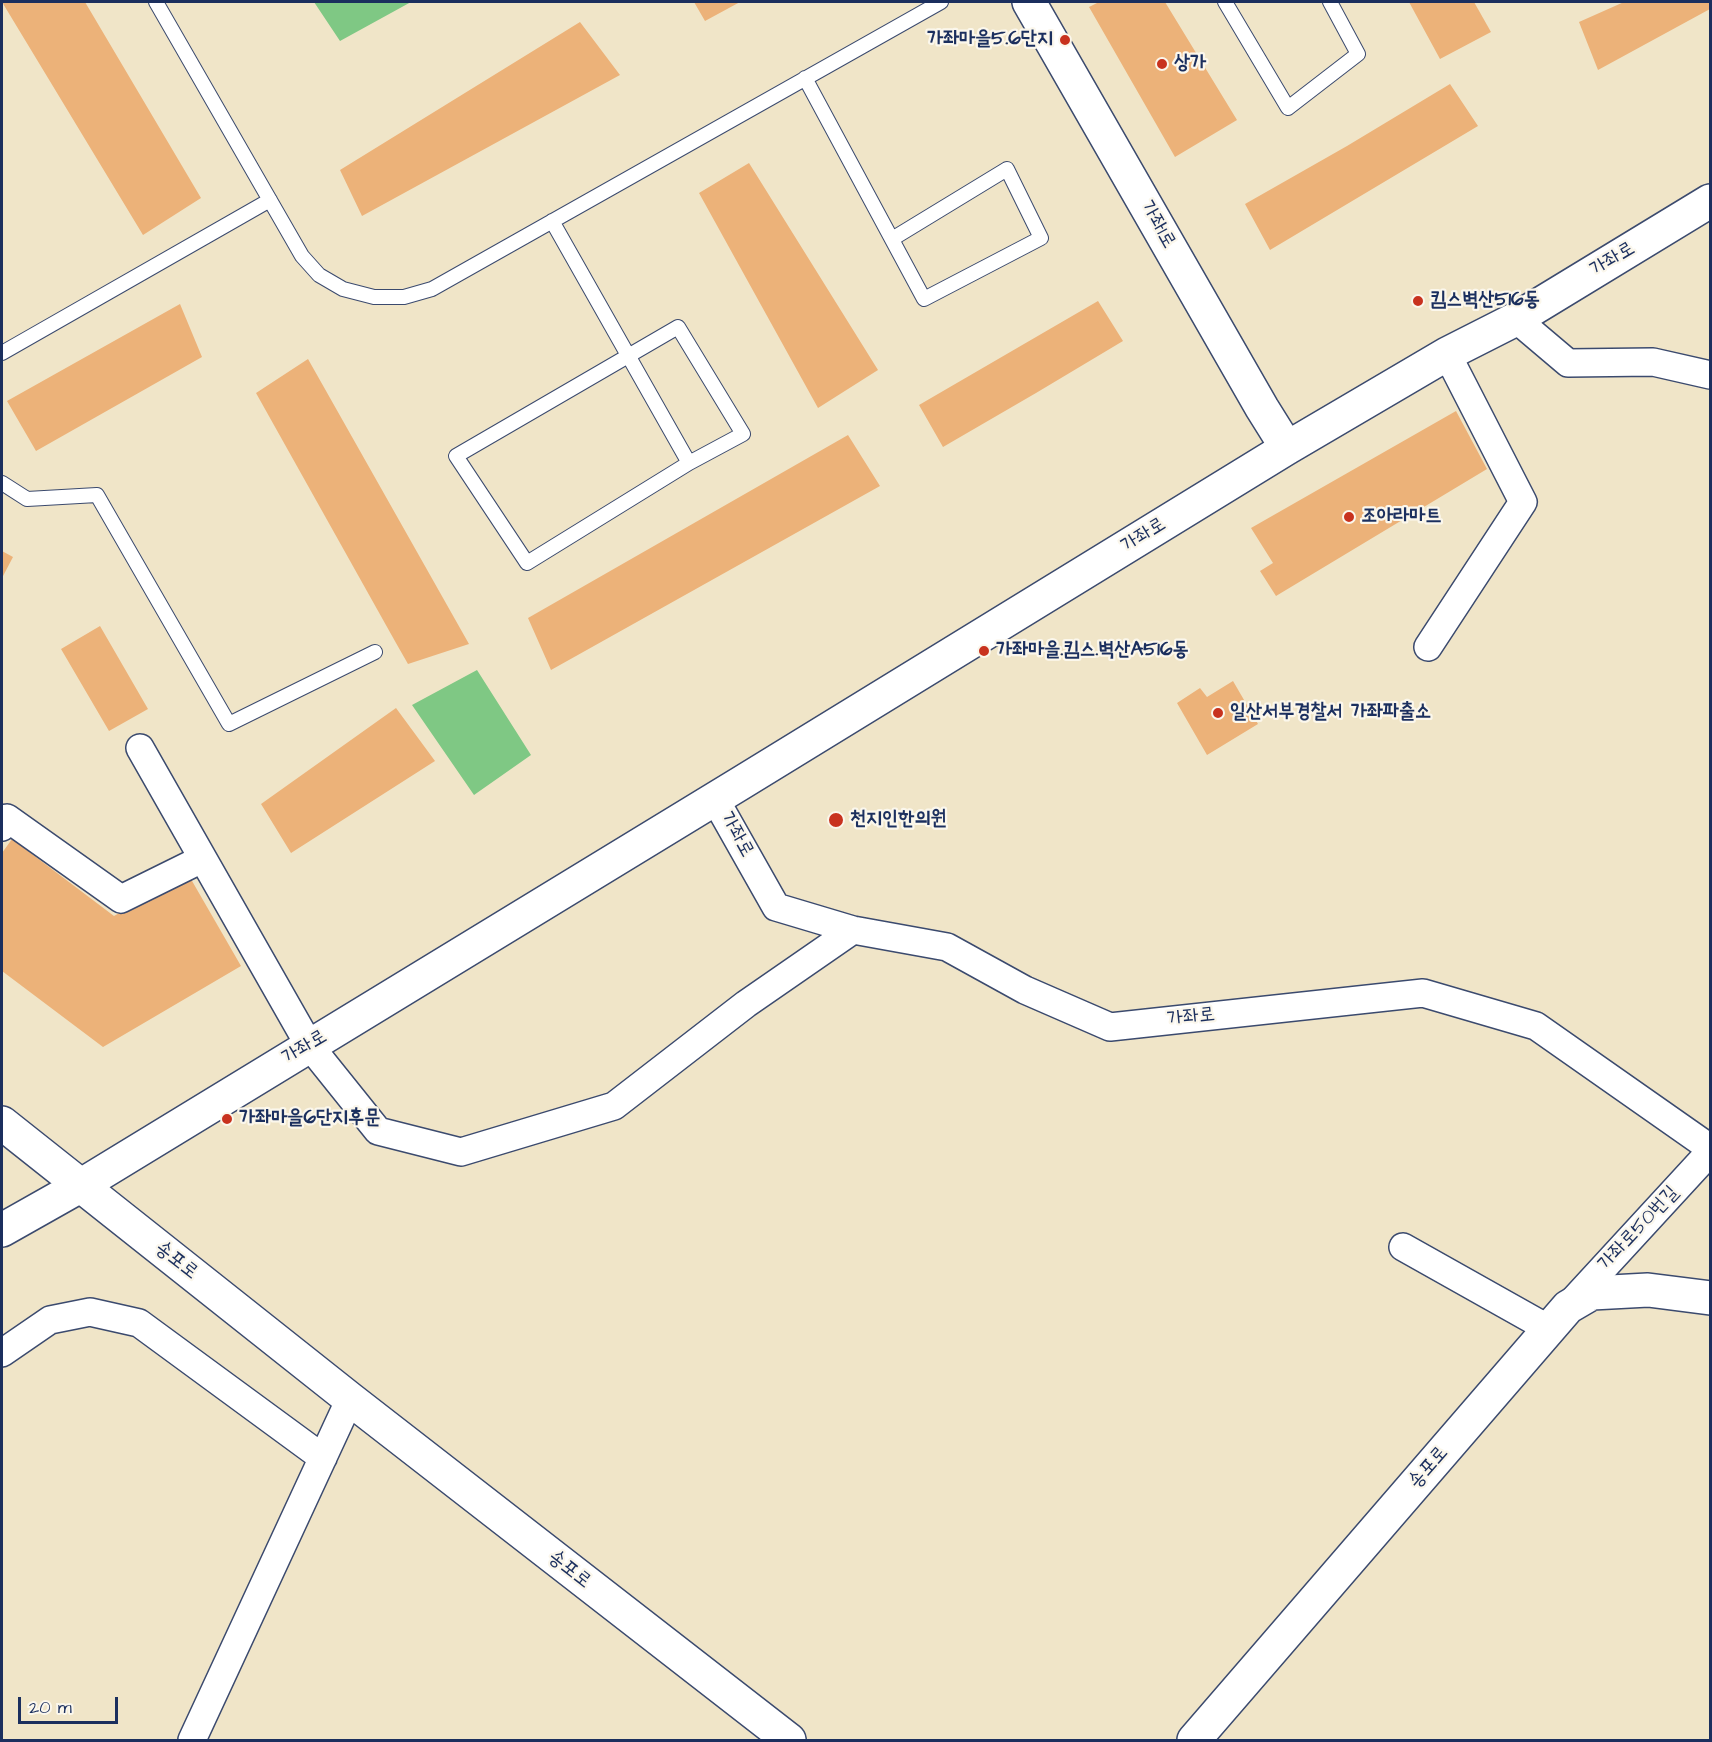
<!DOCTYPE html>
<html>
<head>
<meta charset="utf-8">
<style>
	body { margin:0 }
	#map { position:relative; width:1712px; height:1742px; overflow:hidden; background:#f0e5c8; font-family:"Architects Daughter",sans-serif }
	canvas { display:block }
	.frame { position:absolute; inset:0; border:3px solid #1b2f5e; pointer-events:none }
	.scale { position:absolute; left:18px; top:1697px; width:100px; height:27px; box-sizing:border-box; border:3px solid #1b2f5e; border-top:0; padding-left:8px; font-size:18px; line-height:21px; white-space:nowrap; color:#1b2f5e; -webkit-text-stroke:4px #fbf7ec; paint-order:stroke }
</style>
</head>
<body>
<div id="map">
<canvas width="1712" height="1742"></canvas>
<div class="frame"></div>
<div class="scale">20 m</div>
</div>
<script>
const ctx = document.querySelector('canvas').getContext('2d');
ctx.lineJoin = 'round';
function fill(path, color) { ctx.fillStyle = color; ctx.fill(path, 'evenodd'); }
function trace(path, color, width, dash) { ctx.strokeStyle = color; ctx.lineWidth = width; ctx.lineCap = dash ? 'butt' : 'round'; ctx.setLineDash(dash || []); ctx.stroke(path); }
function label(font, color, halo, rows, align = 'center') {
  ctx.font = font + ' "Architects Daughter","Poor Story",sans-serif'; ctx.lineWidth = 4.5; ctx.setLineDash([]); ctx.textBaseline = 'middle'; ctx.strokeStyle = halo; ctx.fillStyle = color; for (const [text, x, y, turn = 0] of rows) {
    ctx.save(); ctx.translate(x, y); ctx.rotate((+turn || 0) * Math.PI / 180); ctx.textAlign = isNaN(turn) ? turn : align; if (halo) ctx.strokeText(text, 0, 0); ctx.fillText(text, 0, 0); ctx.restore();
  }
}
fill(new Path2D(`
	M 314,2 L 411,2 L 340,41 Z
	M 477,670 L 531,755 L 474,795 L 412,705 Z`), '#7fc884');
fill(new Path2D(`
	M 2,2 L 85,2 L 201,198 L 143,235 Z
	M 694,2 L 740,2 L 705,21 Z
	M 1099,2 L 1165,2 L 1237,120 L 1175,157 L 1089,7 Z
	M 1409,2 L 1474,2 L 1491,32 L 1440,59 Z
	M 1624,2 L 1710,2 L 1710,9 L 1598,70 L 1579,22 Z
	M 580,22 L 620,75 L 362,216 L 340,170 Z
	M 1450,84 L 1478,126 L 1270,250 L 1245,204 L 1347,146 Z
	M 749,163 L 878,370 L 818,408 L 699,193 Z
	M 1098,301 L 1123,341 L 1036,393 L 943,447 L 919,405 Z
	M 180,304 L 202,357 L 36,451 L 7,401 Z
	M 308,359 L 469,644 L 408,664 L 396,643 L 256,393 Z
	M 1456,411 L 1487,469 L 1276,596 L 1260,571 L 1273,563 L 1251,528 Z
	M 848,435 L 880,486 L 551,670 L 528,618 Z
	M 2,551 L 13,557 L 2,578 Z
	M 100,626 L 148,709 L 109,731 L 61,649 Z
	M 1233,681 L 1258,724 L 1207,755 L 1177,703 L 1200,688 L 1207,697 Z
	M 396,708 L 435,761 L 291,853 L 261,804 Z
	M 12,839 L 114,916 L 188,874 L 241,966 L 103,1047 L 2,971 L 2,853 Z`), '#ecb279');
const service = new Path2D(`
	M 156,2 L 302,256 L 319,275 L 343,289 L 374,297 L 404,297 L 432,289 L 941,2
	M 1225,2 L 1288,108 L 1358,54 L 1330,2
	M 805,78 L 924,299 L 1041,238 L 1007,169 L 892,239
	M 552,221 L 689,463
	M 678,327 L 743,434 L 689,463 L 527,563 L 456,456 Z
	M 2,353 L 270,200
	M 2,483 L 27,499 L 97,495 L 229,724 L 375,652`);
const minor = new Path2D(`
	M 1516,319 L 1568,363 L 1653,362 L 1710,375
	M 1428,647 L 1523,502 L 1447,354
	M 140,748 L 309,1045 L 378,1131 L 461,1152 L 614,1106 L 746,1004 L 853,930
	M 715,799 L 776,907 L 853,930 L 947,947 L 1025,990 L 1110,1027 L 1423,993 L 1536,1026 L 1710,1148
	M 2,827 L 7,818 L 121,899 L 202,859
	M 1403,1247 L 1549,1329
	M 1571,1303 L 1710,1152
	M 2,1353 L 50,1320 L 90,1312 L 139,1323 L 323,1458
	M 192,1740 L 350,1399`);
const tertiary = new Path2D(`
	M 1029,2 L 1262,408 L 1287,448
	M 2,1123 L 350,1399 L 789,1740
	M 2,1230 L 80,1186 L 741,783 L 1287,448 L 1447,354 L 1516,319 L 1710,201
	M 1194,1740 L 1568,1307 L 1592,1293 L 1648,1290 L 1710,1298`);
trace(service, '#3b4a6e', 16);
trace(minor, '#3b4a6e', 30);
trace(tertiary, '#3b4a6e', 36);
trace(service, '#fff', 14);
trace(minor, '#fff', 27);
trace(tertiary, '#fff', 33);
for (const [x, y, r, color] of [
	[1065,40,6,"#c8321e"],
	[1162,64,6,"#c8321e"],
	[1418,301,6,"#c8321e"],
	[1349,517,6,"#c8321e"],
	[984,651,6,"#c8321e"],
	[1218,713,6,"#c8321e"],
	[836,820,8,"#c8321e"],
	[227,1119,6,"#c8321e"]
]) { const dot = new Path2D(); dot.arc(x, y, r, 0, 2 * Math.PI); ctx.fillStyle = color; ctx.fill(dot); trace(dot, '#fbf7ec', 2); }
label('bold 20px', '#1b2f5e', '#fbf7ec', [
	["가좌마을5.6단지",1053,40,"right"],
	["상가",1174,64],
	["킴스벽산516동",1430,301],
	["조아라마트",1361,517],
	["가좌마을.킴스.벽산A516동",996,651],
	["일산서부경찰서 가좌파출소",1230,713],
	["천지인한의원",850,820],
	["가좌마을6단지후문",239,1119]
], 'left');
label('20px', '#1b2f5e', '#fbf7ec', [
	["가좌1로",1157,225,60],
	["가좌로",1613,260,-31],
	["가좌로",1144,536,-32],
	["가좌로",736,835,61],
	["가좌로",1191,1018,-6],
	["가좌로",305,1048,-31],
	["가좌로50번길",1639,1229,-47],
	["송포로",176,1261,38],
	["송포로",1429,1468,-49],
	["송포로",569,1570,38]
]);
</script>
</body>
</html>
